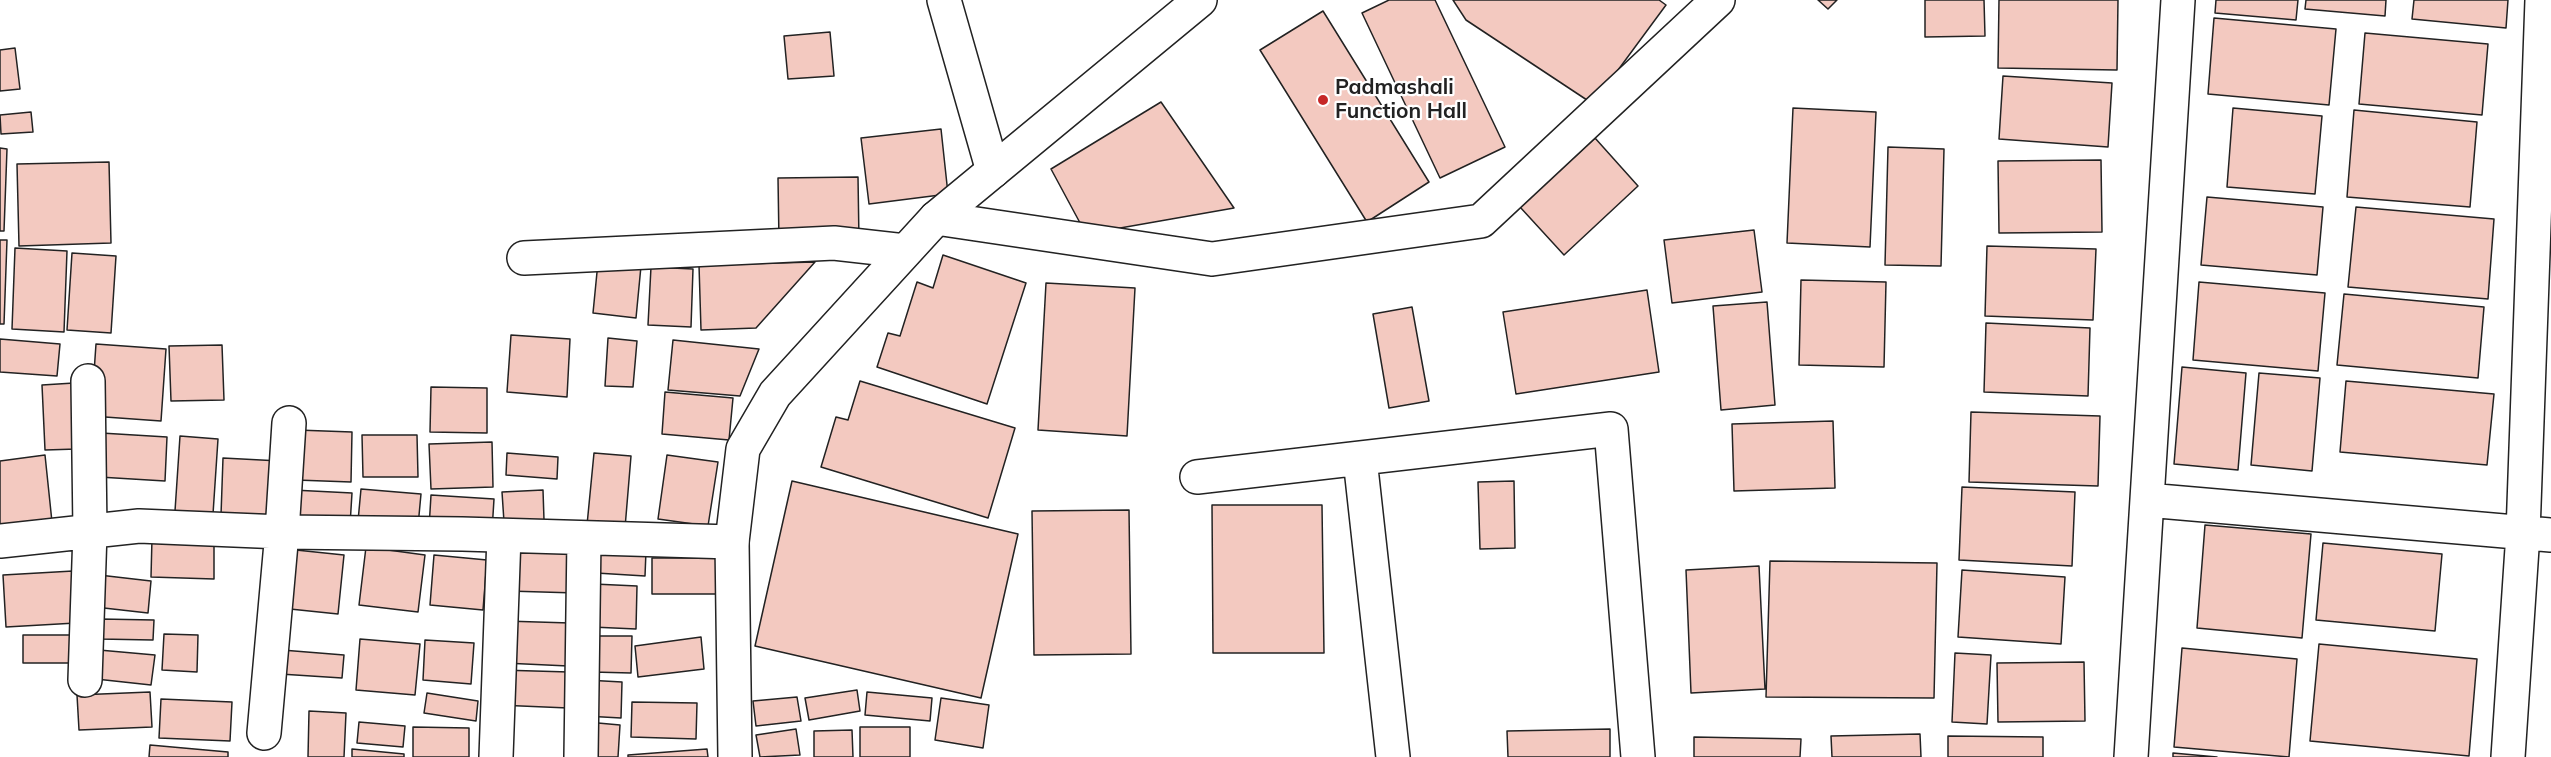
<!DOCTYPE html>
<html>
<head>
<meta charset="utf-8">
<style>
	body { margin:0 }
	canvas { display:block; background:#fff }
</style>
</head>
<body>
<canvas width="2551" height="757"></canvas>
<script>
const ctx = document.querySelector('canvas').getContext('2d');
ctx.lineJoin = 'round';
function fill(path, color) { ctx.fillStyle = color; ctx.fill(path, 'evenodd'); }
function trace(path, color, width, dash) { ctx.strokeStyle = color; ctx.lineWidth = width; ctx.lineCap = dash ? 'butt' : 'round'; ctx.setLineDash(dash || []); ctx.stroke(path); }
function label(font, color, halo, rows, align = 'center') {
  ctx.font = font + ' Mulish,sans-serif'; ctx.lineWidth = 4.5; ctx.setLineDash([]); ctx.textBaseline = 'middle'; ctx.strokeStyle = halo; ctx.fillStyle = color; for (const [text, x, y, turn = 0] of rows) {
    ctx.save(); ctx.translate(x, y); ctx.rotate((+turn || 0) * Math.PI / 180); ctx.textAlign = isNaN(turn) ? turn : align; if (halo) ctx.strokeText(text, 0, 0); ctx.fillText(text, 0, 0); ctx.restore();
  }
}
const building = new Path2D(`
	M 1389,0 L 1435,0 L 1505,147 L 1440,178 L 1362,13 Z
	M 1453,0 L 1659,0 L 1666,5 L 1593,104 L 1466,20 Z
	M 1818,0 L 1837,0 L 1828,9 Z
	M 1925,0 L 1984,0 L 1985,36 L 1925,37 Z
	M 1999,0 L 2118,0 L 2117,70 L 1998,68 Z
	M 2216,0 L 2298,0 L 2296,20 L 2215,13 Z
	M 2306,0 L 2386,0 L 2385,16 L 2305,9 Z
	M 2414,0 L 2508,0 L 2506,28 L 2412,19 Z
	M 1323,11 L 1429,182 L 1367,222 L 1260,50 Z
	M 2214,18 L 2336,29 L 2329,105 L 2208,94 Z
	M 830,32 L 834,76 L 788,79 L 784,36 Z
	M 2365,33 L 2488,44 L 2482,115 L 2359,104 Z
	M 15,48 L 20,89 L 0,91 L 0,50 Z
	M 2003,76 L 2112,83 L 2108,147 L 1999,139 Z
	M 1161,102 L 1234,208 L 1086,234 L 1051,169 Z
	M 1793,108 L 1876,112 L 1870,247 L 1787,243 Z
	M 2233,108 L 2322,116 L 2315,194 L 2227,187 Z
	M 2354,110 L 2477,122 L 2470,207 L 2347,197 Z
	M 31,112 L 33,132 L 1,134 L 0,115 Z
	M 941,129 L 948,194 L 869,204 L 861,138 Z
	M 1595,138 L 1638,186 L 1564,255 L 1520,207 Z
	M 1888,147 L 1944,149 L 1941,266 L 1885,265 Z
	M 0,148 L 7,149 L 4,231 L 0,231 Z
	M 2101,160 L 2102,232 L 1999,233 L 1998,161 Z
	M 109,162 L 111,243 L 19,246 L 17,164 Z
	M 858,177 L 859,241 L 779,242 L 778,178 Z
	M 2207,197 L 2323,207 L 2317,275 L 2201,265 Z
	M 2356,207 L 2494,219 L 2488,299 L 2348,287 Z
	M 1754,230 L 1762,292 L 1672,303 L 1664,240 Z
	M 0,240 L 7,240 L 4,324 L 0,324 Z
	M 1987,246 L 2096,249 L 2093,320 L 1985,316 Z
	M 15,248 L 67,251 L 64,332 L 12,329 Z
	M 72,253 L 116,256 L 111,333 L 67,330 Z
	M 943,255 L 1026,283 L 987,404 L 877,367 L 888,333 L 900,336 L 917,282 L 933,288 Z
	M 598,262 L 641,266 L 636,318 L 593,313 Z
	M 815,262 L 756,328 L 701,330 L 699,265 Z
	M 651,267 L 693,269 L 691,327 L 648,325 Z
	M 1801,280 L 1886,282 L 1884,367 L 1799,365 Z
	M 2199,282 L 2325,293 L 2318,371 L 2193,360 Z
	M 1046,283 L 1135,288 L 1127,436 L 1038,430 Z
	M 1647,290 L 1659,372 L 1516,394 L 1503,312 Z
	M 2344,294 L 2484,307 L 2478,378 L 2337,365 Z
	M 1767,302 L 1775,405 L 1721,410 L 1713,306 Z
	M 1412,307 L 1429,401 L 1389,408 L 1373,314 Z
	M 1986,323 L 2090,328 L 2088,396 L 1984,392 Z
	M 511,335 L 570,339 L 567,397 L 507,392 Z
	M 608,338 L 637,341 L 633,387 L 605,386 Z
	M 0,339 L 60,344 L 57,376 L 0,372 Z
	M 673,340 L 759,349 L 740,396 L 668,390 Z
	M 96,344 L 166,349 L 161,421 L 91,416 Z
	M 222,345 L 224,400 L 171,401 L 169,346 Z
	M 2182,367 L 2246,373 L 2238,470 L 2174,464 Z
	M 2259,373 L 2320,378 L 2312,471 L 2251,465 Z
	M 860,381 L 1015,428 L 988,518 L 821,467 L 836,417 L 848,420 Z
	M 2346,381 L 2494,394 L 2487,465 L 2340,452 Z
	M 74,383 L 77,449 L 45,450 L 42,385 Z
	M 431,387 L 487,388 L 487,433 L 430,432 Z
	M 665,392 L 733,398 L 729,440 L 662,434 Z
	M 1971,412 L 2100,416 L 2098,486 L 1969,482 Z
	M 1833,421 L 1835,488 L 1734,491 L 1732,424 Z
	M 297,430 L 352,432 L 351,482 L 296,480 Z
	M 101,433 L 167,437 L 165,481 L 99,477 Z
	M 362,435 L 417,435 L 418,477 L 363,477 Z
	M 180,436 L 218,439 L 213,514 L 175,511 Z
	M 492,442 L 493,487 L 431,489 L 429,444 Z
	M 507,453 L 558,457 L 557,479 L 506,475 Z
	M 594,453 L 631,456 L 625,528 L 587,525 Z
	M 45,455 L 52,522 L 0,528 L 0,461 Z
	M 667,455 L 718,462 L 708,526 L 658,519 Z
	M 223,458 L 280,461 L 278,517 L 221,515 Z
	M 792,481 L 1018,534 L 981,698 L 755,646 Z
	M 1514,481 L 1515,548 L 1480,549 L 1478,482 Z
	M 1962,487 L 2075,492 L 2072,566 L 1959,560 Z
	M 361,489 L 421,494 L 418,526 L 358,521 Z
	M 293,490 L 352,493 L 350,525 L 291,523 Z
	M 543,490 L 544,520 L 504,522 L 502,492 Z
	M 431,495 L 494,499 L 492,531 L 429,528 Z
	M 1212,505 L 1322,505 L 1324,653 L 1213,653 Z
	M 1129,510 L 1131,654 L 1034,655 L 1032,511 Z
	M 2205,525 L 2311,534 L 2302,638 L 2197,628 Z
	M 152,538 L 214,540 L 214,579 L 151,577 Z
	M 2323,543 L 2442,554 L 2435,631 L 2316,620 Z
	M 366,547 L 425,555 L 418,612 L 359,605 Z
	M 509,549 L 578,551 L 576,593 L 508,591 Z
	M 598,549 L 646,551 L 645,576 L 596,573 Z
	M 296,550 L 344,555 L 338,614 L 290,609 Z
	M 434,555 L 487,560 L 483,610 L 430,605 Z
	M 652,558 L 719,558 L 719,594 L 652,594 Z
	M 1770,561 L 1937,563 L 1934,698 L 1766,697 Z
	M 1759,566 L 1765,689 L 1691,693 L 1686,570 Z
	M 1962,570 L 2065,577 L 2061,644 L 1958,637 Z
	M 73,571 L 76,623 L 6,627 L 3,575 Z
	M 99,575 L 151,581 L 148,613 L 95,607 Z
	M 594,584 L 637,586 L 636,629 L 592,627 Z
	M 100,619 L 154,620 L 153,640 L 99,639 Z
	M 505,621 L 570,623 L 568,666 L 504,663 Z
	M 164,634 L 198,635 L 197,672 L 162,670 Z
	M 23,635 L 76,635 L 76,663 L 23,663 Z
	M 592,636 L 632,636 L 631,673 L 592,672 Z
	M 701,637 L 704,669 L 638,677 L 635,646 Z
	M 360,639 L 420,644 L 415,695 L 356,690 Z
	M 425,640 L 474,643 L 471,684 L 423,680 Z
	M 2319,644 L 2477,659 L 2469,756 L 2310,741 Z
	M 2182,648 L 2297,659 L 2289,757 L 2174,747 Z
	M 99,650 L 155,655 L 151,685 L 96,679 Z
	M 282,650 L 344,655 L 342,678 L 280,674 Z
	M 1955,653 L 1991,655 L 1987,724 L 1952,722 Z
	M 2084,662 L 2085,721 L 1998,722 L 1997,663 Z
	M 500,670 L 569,672 L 568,708 L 498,705 Z
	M 586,680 L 622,682 L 621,718 L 585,716 Z
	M 857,690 L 860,711 L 809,720 L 805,698 Z
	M 150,692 L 152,727 L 79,730 L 77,695 Z
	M 867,692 L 932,698 L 930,721 L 865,715 Z
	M 427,693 L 478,701 L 476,721 L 424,713 Z
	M 797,697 L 801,721 L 756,726 L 753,701 Z
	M 941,698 L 989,705 L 983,748 L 935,740 Z
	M 161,699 L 232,702 L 230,741 L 159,738 Z
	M 632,702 L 697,703 L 696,739 L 631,737 Z
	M 309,711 L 346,713 L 344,757 L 308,757 Z
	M 359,722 L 405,726 L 403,747 L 357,743 Z
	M 587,722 L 620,725 L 618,757 L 584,757 Z
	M 413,727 L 469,728 L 469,757 L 413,757 Z
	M 860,727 L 910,727 L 910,757 L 860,757 Z
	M 796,729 L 800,755 L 760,757 L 756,735 Z
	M 1610,729 L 1610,757 L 1508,757 L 1507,731 Z
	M 852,730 L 853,757 L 814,757 L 814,731 Z
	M 1920,734 L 1921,757 L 1832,757 L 1831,736 Z
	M 1948,736 L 2043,737 L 2043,757 L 1948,757 Z
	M 1694,737 L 1801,739 L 1800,757 L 1694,757 Z
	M 150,745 L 228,752 L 228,757 L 149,757 Z
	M 352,749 L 404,754 L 404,757 L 352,757 Z
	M 707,749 L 708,757 L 628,757 L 628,755 Z
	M 2173,753 L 2217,757 L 2173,757 Z`);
fill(building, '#f3c9c0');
trace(building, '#222', 1.5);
const street = new Path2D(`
	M 944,0 L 993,171
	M 936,218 L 1212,259 L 1481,221 L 1718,0
	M 524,258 L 834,243 L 905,251
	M 1360,459 L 1393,757
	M 1197,477 L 1611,429 L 1638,757
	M 2147,500 L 2551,535
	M 0,541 L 139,526 L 282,532 L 462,534 L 732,542
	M 85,680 L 90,532 L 88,381
	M 264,733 L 282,532 L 289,423
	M 496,757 L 504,536
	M 581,757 L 584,538
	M 2131,757 L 2178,0
	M 2508,757 L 2523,533 L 2542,0`);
const secondary = new Path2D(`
	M 735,757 L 732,542 L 743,449 L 775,394 L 936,218 L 1200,0`);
trace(street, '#222', 36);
trace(secondary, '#222', 36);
trace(street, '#fff', 33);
trace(secondary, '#fff', 33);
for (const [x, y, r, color] of [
	[1323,100,6,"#c62828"]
]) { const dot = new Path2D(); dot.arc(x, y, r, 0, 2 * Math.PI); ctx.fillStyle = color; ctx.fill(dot); trace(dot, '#fff', 2); }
label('bold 21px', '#222', '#fff', [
	["Padmashali",1335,88],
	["Function Hall",1335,112]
], 'left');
</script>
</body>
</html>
